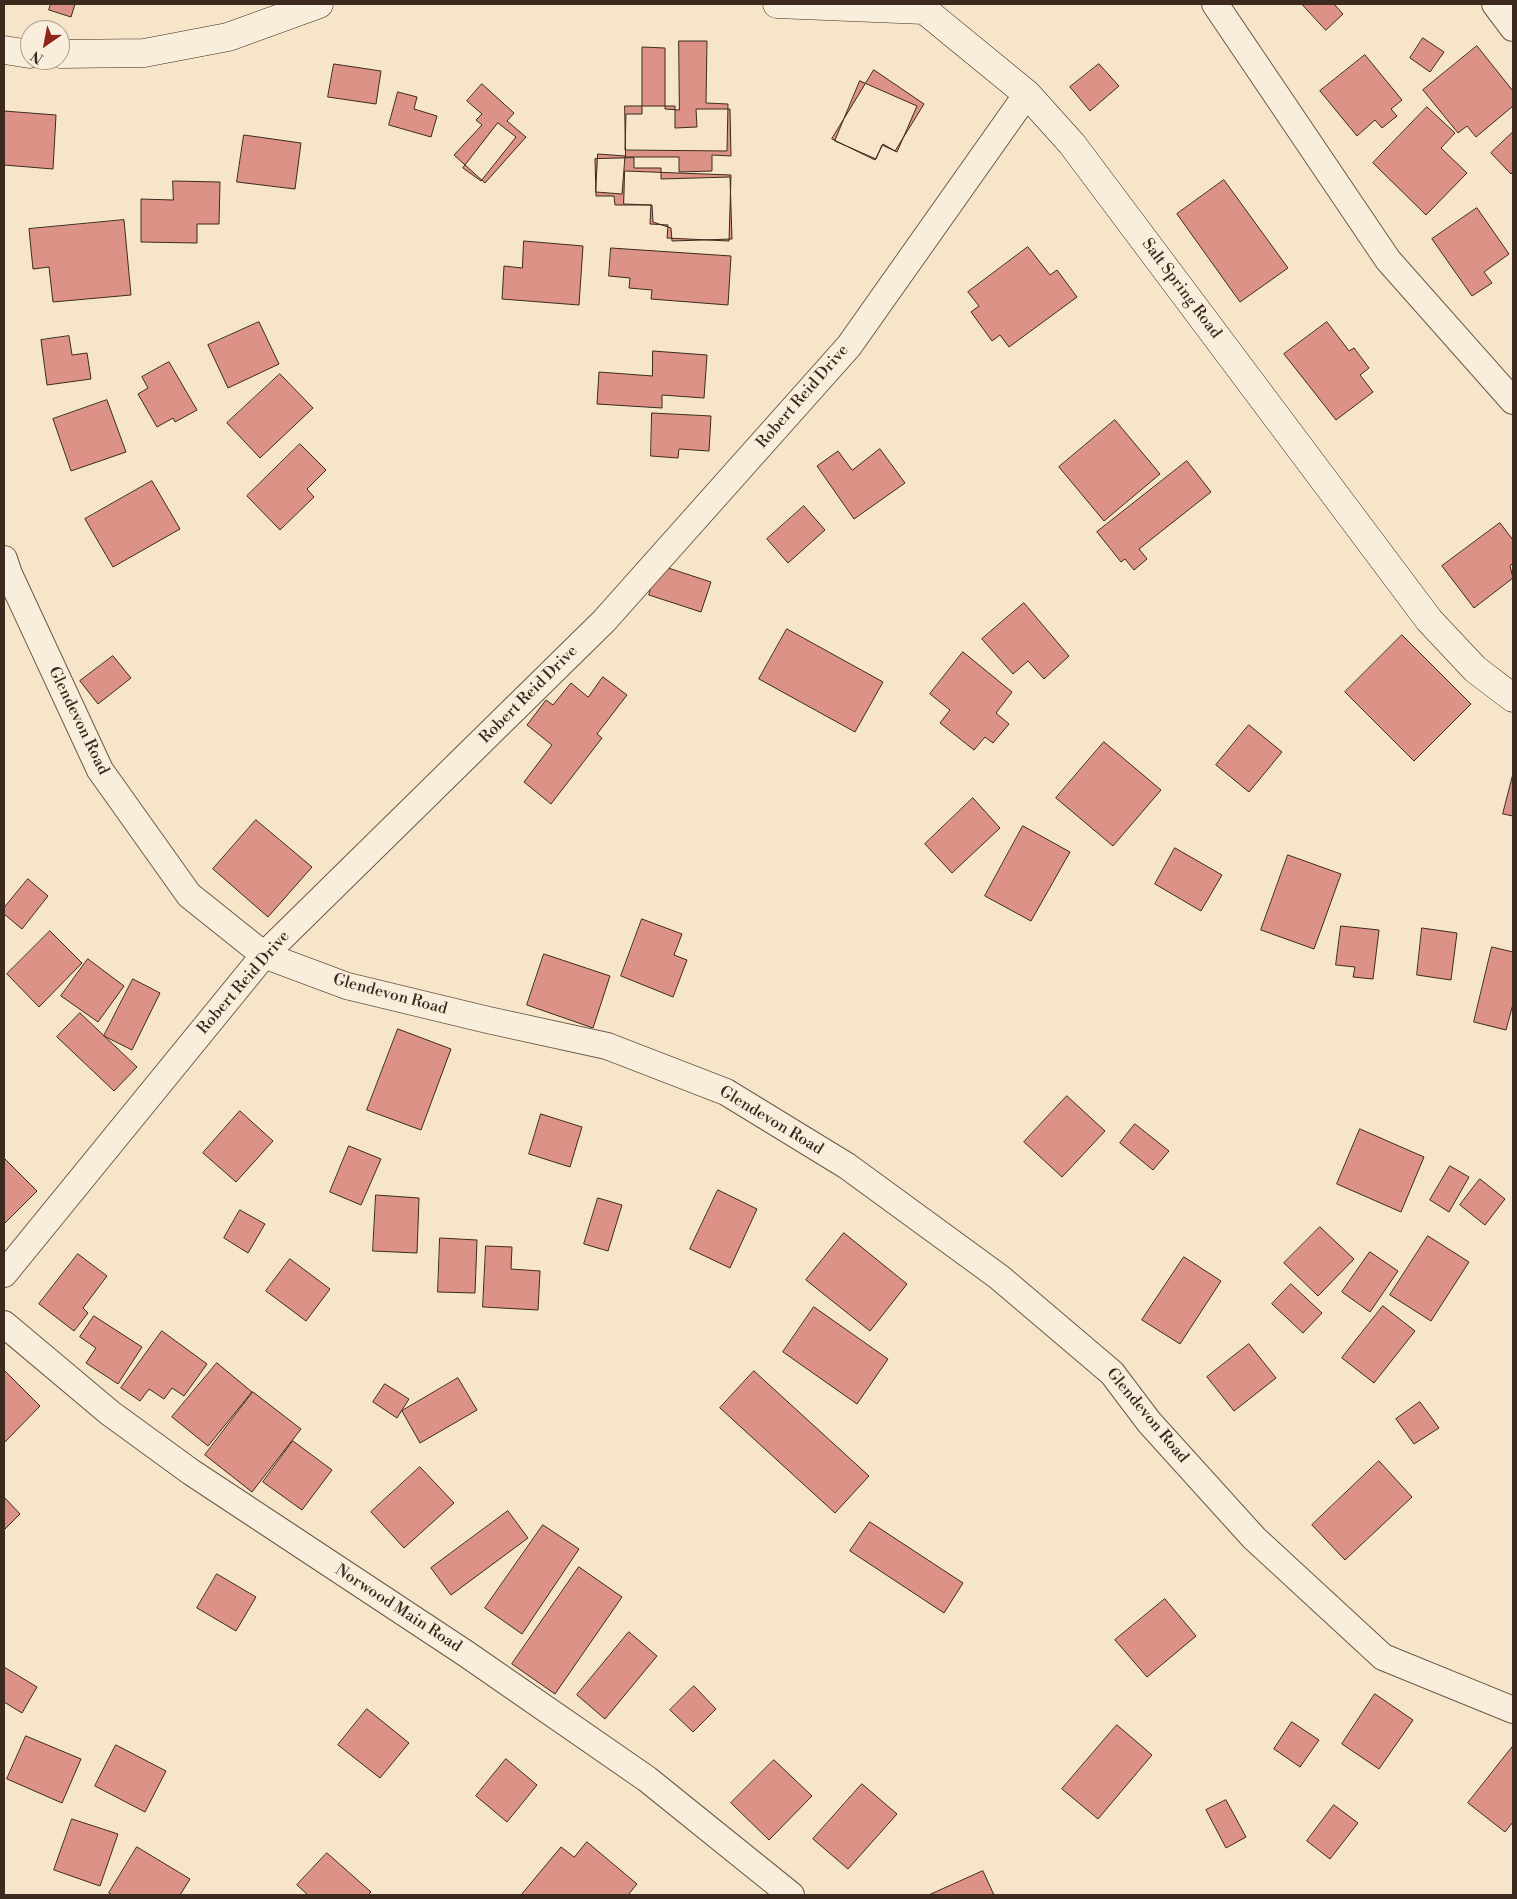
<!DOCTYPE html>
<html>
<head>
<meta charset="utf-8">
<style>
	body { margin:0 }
	#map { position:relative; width:1517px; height:1899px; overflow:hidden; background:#f6e5c8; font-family:"Libre Bodoni",serif }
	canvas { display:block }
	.frame { position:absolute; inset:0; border:5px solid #3d2a1f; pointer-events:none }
	.north { position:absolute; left:20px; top:20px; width:50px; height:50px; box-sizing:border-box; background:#f9eedb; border:1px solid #aea090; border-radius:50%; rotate:213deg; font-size:14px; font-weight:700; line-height:20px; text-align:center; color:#3d2a1f }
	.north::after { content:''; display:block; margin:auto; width:18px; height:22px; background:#8f2418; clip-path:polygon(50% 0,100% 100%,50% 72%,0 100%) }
</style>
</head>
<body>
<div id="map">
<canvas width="1517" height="1899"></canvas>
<div class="frame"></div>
<div class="north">N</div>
</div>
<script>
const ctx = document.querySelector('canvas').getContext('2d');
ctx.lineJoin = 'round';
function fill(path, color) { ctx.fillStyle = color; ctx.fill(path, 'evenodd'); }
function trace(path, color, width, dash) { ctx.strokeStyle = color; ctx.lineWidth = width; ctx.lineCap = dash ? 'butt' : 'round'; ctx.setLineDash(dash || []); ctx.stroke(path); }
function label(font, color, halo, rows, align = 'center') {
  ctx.font = font + ' "Libre Bodoni",serif'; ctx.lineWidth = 4; ctx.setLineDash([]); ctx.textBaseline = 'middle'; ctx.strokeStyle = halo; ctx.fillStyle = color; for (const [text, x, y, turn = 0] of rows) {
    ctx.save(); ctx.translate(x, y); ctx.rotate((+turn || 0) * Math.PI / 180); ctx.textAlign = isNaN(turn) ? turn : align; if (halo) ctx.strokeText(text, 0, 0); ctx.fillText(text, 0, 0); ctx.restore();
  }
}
const building = new Path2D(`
	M 51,4 L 75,4 L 71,17 L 49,10 Z
	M 1302,4 L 1334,4 L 1343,14 L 1326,30 Z
	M 1423,38 L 1444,52 L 1430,72 L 1410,58 Z
	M 679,41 L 707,41 L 706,103 L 728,104 L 727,151 L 625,150 L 626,114 L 642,114 L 642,47 L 665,48 L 665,109 L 679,110 Z
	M 1477,46 L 1513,91 L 1513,106 L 1476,137 L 1467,126 L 1458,133 L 1423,90 Z
	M 1365,55 L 1402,100 L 1391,109 L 1397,116 L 1382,128 L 1375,120 L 1357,136 L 1320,91 Z
	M 334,64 L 381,71 L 376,104 L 328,97 Z
	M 1099,64 L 1119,86 L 1090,111 L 1070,87 Z
	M 874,70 L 924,104 L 895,151 L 883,144 L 875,160 L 832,139 Z
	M 860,81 L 917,106 L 897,152 L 882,145 L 876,159 L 835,141 Z
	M 482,84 L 514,113 L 507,121 L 526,137 L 485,183 L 454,155 L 482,125 L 476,120 L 482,114 L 467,101 Z
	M 398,92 L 417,97 L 414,109 L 437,116 L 431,137 L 389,125 Z
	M 625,106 L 675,106 L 675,128 L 697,127 L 696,109 L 730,109 L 731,156 L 712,155 L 712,171 L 679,172 L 679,157 L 626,157 Z
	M 1427,107 L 1455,133 L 1441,148 L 1467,173 L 1426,215 L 1373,163 Z
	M 4,111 L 56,115 L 53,169 L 4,165 Z
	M 498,123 L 516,137 L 481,181 L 463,168 Z
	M 1513,132 L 1513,172 L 1511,174 L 1491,153 Z
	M 244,135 L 301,143 L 295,189 L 237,182 Z
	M 598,154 L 625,156 L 622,194 L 596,192 Z
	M 634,158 L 634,168 L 661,168 L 661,179 L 730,177 L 732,239 L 672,241 L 671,228 L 653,222 L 652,205 L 615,205 L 614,196 L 596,196 L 595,159 Z
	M 625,171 L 731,175 L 729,241 L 667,238 L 668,225 L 650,224 L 651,205 L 624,204 Z
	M 1224,180 L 1288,268 L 1240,302 L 1177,214 Z
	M 173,181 L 220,182 L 219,224 L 197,224 L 197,243 L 141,242 L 141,199 L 173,200 Z
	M 1477,208 L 1509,254 L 1484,272 L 1492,283 L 1472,296 L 1432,239 Z
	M 124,220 L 131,295 L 53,302 L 49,267 L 33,269 L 29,229 Z
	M 524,241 L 583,246 L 579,305 L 502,299 L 504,266 L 522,268 Z
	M 1028,247 L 1050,275 L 1057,270 L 1077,297 L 1009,347 L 1000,335 L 992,341 L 971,312 L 979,306 L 968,292 Z
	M 611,248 L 731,256 L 728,305 L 651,299 L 652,290 L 629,288 L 630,278 L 609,276 Z
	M 259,322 L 279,364 L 228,388 L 208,345 Z
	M 1327,322 L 1349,351 L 1354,348 L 1369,368 L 1360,375 L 1373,392 L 1336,420 L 1284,354 Z
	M 69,336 L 72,355 L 87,353 L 91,379 L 47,385 L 41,340 Z
	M 653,351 L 707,355 L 704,398 L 662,395 L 662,408 L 597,404 L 599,372 L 652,376 Z
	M 169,362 L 197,410 L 175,422 L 173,418 L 157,427 L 138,394 L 148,388 L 142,377 Z
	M 280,374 L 313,408 L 260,458 L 227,423 Z
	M 107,400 L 126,452 L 71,471 L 53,419 Z
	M 652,413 L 711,416 L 709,451 L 679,449 L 678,458 L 651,456 Z
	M 1115,420 L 1160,474 L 1104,521 L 1059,467 Z
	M 300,444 L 326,470 L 307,489 L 314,497 L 280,530 L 247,496 Z
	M 880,449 L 905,483 L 854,519 L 817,466 L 838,451 L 852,470 Z
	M 1187,461 L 1211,492 L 1139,549 L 1147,559 L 1134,570 L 1125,559 L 1121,562 L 1097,532 Z
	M 152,481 L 180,529 L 113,567 L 85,519 Z
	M 804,506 L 825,530 L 788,563 L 767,539 Z
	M 1500,523 L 1513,540 L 1513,563 L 1510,566 L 1513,578 L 1474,608 L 1442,566 Z
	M 659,565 L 711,582 L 701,612 L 649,595 Z
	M 1024,603 L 1069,656 L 1044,679 L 1028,661 L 1013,674 L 982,639 Z
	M 787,629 L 883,682 L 855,732 L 759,679 Z
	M 1402,635 L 1471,704 L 1414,761 L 1345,692 Z
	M 963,652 L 1012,692 L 996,713 L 1009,724 L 993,743 L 985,737 L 974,750 L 940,723 L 950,710 L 930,694 Z
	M 113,656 L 131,678 L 98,704 L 80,681 Z
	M 603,677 L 627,695 L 597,734 L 602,738 L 551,804 L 524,782 L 552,745 L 527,725 L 546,700 L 553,705 L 571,683 L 588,697 Z
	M 1249,725 L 1282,752 L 1249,792 L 1216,765 Z
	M 1104,742 L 1161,790 L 1113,846 L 1056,798 Z
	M 1513,774 L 1513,816 L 1503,814 Z
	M 973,798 L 1000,828 L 952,873 L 925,844 Z
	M 256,820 L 312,867 L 268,917 L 213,869 Z
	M 1023,826 L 1070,852 L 1031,921 L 985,896 Z
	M 1175,848 L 1222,875 L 1201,911 L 1155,884 Z
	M 1288,855 L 1341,874 L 1314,949 L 1261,930 Z
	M 28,879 L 48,896 L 22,929 L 4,914 L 4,908 Z
	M 642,919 L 682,934 L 674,955 L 687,960 L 673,997 L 621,976 Z
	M 1341,926 L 1379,930 L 1373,979 L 1353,977 L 1355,967 L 1336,965 Z
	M 1422,928 L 1457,933 L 1451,980 L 1417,975 Z
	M 50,931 L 82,963 L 39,1007 L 7,974 Z
	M 1492,947 L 1513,952 L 1513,1004 L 1506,1030 L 1474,1022 Z
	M 544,954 L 610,976 L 593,1028 L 527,1005 Z
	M 88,959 L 124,986 L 98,1022 L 61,996 Z
	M 133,979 L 160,993 L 132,1050 L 104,1036 Z
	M 80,1013 L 137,1067 L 114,1091 L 57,1037 Z
	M 398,1029 L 451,1049 L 421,1130 L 367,1110 Z
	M 1067,1096 L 1105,1131 L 1062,1177 L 1024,1142 Z
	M 240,1111 L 273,1141 L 236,1182 L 203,1153 Z
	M 541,1114 L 582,1127 L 570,1167 L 529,1154 Z
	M 1135,1124 L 1169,1151 L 1153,1170 L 1120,1143 Z
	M 1360,1129 L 1424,1157 L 1401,1212 L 1337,1184 Z
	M 349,1146 L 381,1159 L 361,1205 L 330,1192 Z
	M 4,1158 L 37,1191 L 4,1224 Z
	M 1450,1166 L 1469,1177 L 1449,1212 L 1430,1200 Z
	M 1480,1179 L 1505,1199 L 1485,1225 L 1460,1205 Z
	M 718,1190 L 757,1209 L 730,1268 L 690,1249 Z
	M 376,1195 L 419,1198 L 417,1253 L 373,1251 Z
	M 598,1198 L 622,1205 L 608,1251 L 584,1244 Z
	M 240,1210 L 265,1224 L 248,1253 L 224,1238 Z
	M 1320,1227 L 1354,1259 L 1318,1296 L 1284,1263 Z
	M 844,1233 L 907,1284 L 870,1331 L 806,1280 Z
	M 1428,1236 L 1469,1262 L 1431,1321 L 1390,1295 Z
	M 440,1238 L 477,1240 L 475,1293 L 438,1292 Z
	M 486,1246 L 512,1247 L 511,1269 L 540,1271 L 538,1310 L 483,1307 Z
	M 1370,1252 L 1398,1271 L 1370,1312 L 1342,1292 Z
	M 78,1254 L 107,1276 L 83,1308 L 88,1313 L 74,1331 L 39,1304 Z
	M 1184,1257 L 1221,1281 L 1180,1344 L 1142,1320 Z
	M 290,1259 L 330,1289 L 306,1321 L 266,1291 Z
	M 1291,1284 L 1322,1313 L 1303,1333 L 1272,1304 Z
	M 1383,1306 L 1415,1331 L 1374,1383 L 1342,1358 Z
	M 814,1307 L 888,1359 L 857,1404 L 783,1352 Z
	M 94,1316 L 142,1347 L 118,1384 L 86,1363 L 96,1348 L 80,1337 Z
	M 162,1331 L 207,1364 L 184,1396 L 172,1388 L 164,1399 L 149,1389 L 140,1401 L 121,1388 Z
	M 1249,1344 L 1276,1378 L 1234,1411 L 1207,1377 Z
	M 217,1363 L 252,1392 L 208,1446 L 172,1417 Z
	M 4,1370 L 40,1406 L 4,1443 Z
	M 754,1371 L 869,1476 L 835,1513 L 720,1408 Z
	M 458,1378 L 477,1410 L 420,1443 L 402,1411 Z
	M 385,1384 L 409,1399 L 397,1418 L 373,1402 Z
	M 253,1392 L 301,1429 L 252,1492 L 205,1455 Z
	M 1420,1402 L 1439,1428 L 1414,1444 L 1396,1419 Z
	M 293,1441 L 332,1470 L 302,1510 L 263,1482 Z
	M 1379,1461 L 1412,1497 L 1345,1560 L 1312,1525 Z
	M 420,1467 L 454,1503 L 404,1548 L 371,1512 Z
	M 4,1497 L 20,1514 L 4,1530 Z
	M 508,1511 L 528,1538 L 451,1595 L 431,1568 Z
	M 870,1522 L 963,1583 L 944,1613 L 850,1551 Z
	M 543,1525 L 579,1549 L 522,1634 L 485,1608 Z
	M 579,1567 L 622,1597 L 555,1694 L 512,1664 Z
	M 217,1574 L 256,1597 L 236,1631 L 197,1608 Z
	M 1165,1599 L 1196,1636 L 1147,1677 L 1115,1640 Z
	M 629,1632 L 657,1656 L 605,1719 L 577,1695 Z
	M 4,1667 L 37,1687 L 22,1713 L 4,1702 Z
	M 694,1686 L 716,1709 L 693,1732 L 670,1710 Z
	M 1375,1694 L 1413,1720 L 1379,1769 L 1342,1744 Z
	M 367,1709 L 409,1743 L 380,1778 L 338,1745 Z
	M 1292,1722 L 1319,1740 L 1300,1767 L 1274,1749 Z
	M 1117,1725 L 1152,1755 L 1098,1819 L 1062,1789 Z
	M 26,1736 L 81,1759 L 62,1803 L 7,1779 Z
	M 116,1745 L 166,1771 L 145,1812 L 95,1786 Z
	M 1513,1746 L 1513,1822 L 1505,1832 L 1468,1803 Z
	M 506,1759 L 537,1785 L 507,1822 L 476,1796 Z
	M 774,1760 L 812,1796 L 769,1840 L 731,1803 Z
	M 862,1784 L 897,1814 L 848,1869 L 813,1839 Z
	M 1226,1800 L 1246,1837 L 1226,1848 L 1206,1810 Z
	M 1334,1805 L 1358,1823 L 1330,1859 L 1307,1841 Z
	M 72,1819 L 118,1834 L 100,1886 L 54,1870 Z
	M 587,1842 L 637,1884 L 628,1895 L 521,1895 L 561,1847 L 574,1857 Z
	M 137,1847 L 190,1879 L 180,1895 L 112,1895 L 109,1893 Z
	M 327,1853 L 371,1892 L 368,1895 L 308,1895 L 297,1885 Z
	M 983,1871 L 994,1895 L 929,1895 Z`);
fill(building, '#dc9287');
trace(building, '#3d2a1f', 1);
const street = new Path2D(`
	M 1215,4 L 1388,260 L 1513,401
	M 1495,4 L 1513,28
	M 4,559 L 9,574 L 100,770 L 189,895 L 264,955 L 347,986 L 488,1020 L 607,1046 L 726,1092 L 847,1166 L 999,1277 L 1112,1373 L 1149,1422 L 1254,1538 L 1383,1657 L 1513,1710
	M 4,1274 L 264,955 L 604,621 L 849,346 L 1027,94
	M 4,1324 L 110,1413 L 191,1472 L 465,1653 L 647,1779 L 791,1895`);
const secondary = new Path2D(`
	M 777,4 L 924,10
	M 917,4 L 1027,94 L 1072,144 L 1429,620 L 1475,669 L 1513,698
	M 4,50 L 30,54
	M 60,54 L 144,53 L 228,37 L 319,4`);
trace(street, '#6b5949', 28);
trace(secondary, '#3d2a1f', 29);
trace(street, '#f9eedb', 26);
trace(secondary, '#f9eedb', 28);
label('16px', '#3d2a1f', '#f9eedb', [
	["Salt Spring Road",1181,289,53],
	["Robert Reid Drive",803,397,-49],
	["Robert Reid Drive",529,695,-45],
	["Glendevon Road",78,721,64],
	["Robert Reid Drive",244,983,-49],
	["Glendevon Road",390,995,15],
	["Glendevon Road",771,1121,31],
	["Glendevon Road",1147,1416,50],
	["Norwood Main Road",398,1609,33]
]);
</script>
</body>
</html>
